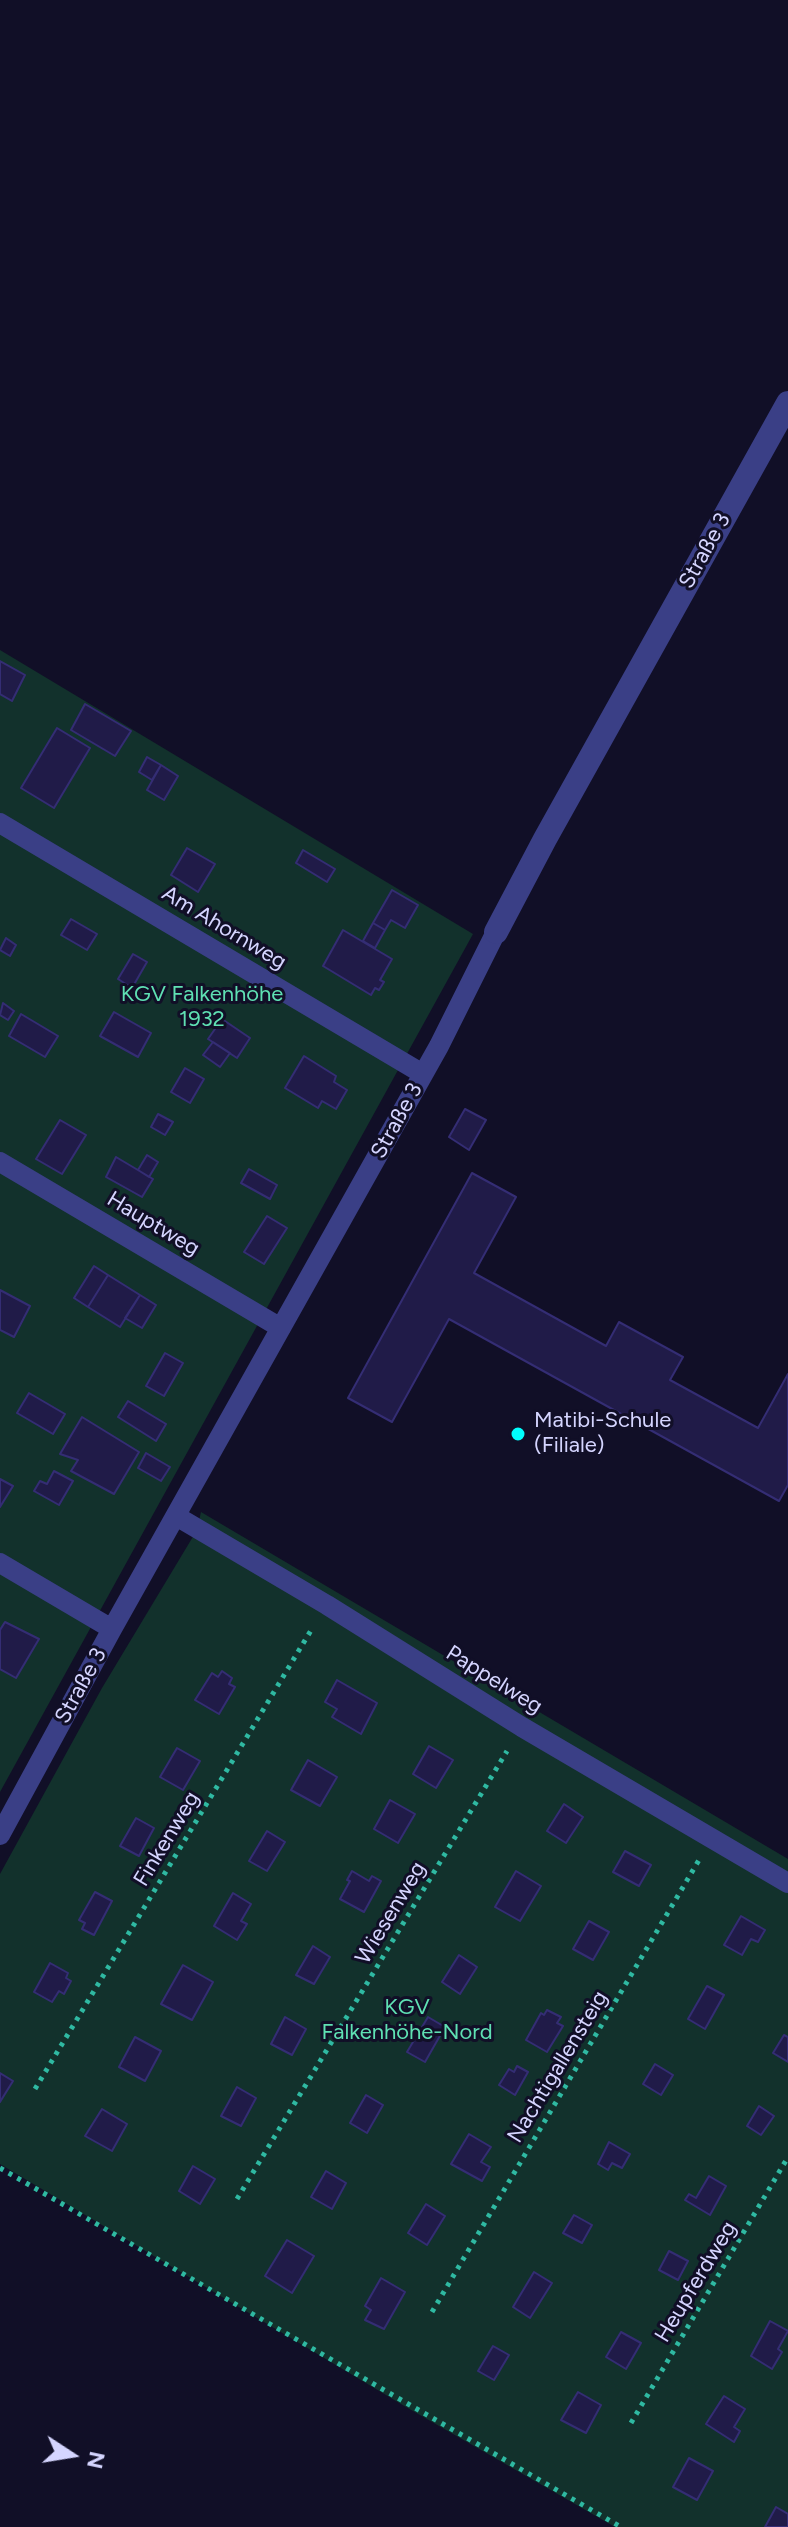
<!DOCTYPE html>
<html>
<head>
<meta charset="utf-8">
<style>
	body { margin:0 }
	#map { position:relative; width:788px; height:2527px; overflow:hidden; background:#110f27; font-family:Figtree,sans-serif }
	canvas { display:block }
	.north { position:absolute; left:32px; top:2415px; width:80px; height:80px; -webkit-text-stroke:6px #110f27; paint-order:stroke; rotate:102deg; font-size:22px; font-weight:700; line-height:32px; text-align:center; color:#d5d5ff }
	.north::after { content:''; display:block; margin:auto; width:28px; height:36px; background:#d5d5ff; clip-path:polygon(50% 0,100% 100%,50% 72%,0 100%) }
</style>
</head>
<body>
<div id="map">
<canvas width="788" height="2527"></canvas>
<div class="north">N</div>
</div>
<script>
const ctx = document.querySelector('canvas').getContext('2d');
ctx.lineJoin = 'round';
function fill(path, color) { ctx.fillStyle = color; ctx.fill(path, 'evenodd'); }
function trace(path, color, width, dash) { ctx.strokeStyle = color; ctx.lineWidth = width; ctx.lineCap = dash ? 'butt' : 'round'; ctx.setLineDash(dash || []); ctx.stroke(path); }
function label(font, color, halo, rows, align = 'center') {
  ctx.font = font + ' Figtree,sans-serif'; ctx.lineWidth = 6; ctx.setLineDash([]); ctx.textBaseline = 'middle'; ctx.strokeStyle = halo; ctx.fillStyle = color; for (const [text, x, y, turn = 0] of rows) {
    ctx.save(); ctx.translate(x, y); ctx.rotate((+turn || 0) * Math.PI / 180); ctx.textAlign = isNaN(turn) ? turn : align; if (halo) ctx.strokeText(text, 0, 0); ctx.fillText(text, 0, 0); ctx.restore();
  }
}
fill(new Path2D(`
	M 0,650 L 473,934 L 0,1792 Z
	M 201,1512 L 788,1859 L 788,2527 L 615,2527 L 406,2407 L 0,2164 L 0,1874 L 102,1688 L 197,1530 Z`), '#12312c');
const building = new Path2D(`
	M 0,661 L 25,675 L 12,701 L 0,694 Z
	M 85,704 L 131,731 L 115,756 L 71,730 Z
	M 57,728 L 90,748 L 54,808 L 21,788 Z
	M 147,757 L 161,765 L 152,780 L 139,772 Z
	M 161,765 L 178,776 L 164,800 L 147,790 Z
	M 187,848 L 215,864 L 198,892 L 171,875 Z
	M 303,850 L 335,869 L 327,882 L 296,863 Z
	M 392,890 L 418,905 L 405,928 L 391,920 L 385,930 L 373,923 Z
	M 71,919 L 97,934 L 87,950 L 61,935 Z
	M 373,923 L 385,930 L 375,948 L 363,941 Z
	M 343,930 L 392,959 L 380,980 L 384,982 L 379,990 L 375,988 L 371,995 L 323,966 Z
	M 6,938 L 16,945 L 10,956 L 0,950 Z
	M 133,954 L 147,962 L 132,988 L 118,979 Z
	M 3,1003 L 14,1011 L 8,1020 L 0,1015 Z
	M 114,1012 L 151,1033 L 138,1057 L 100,1036 Z
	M 21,1014 L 58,1036 L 45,1057 L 9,1036 Z
	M 222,1019 L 250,1038 L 237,1058 L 208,1039 Z
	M 213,1042 L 230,1053 L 220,1067 L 203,1055 Z
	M 304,1056 L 336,1076 L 334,1082 L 347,1090 L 336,1109 L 322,1101 L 318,1108 L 285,1088 Z
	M 185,1068 L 204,1079 L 190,1103 L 171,1092 Z
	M 465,1109 L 486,1120 L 469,1150 L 449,1137 Z
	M 158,1114 L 173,1122 L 165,1135 L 151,1127 Z
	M 60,1120 L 86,1135 L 62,1174 L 36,1159 Z
	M 147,1155 L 158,1162 L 149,1177 L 138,1170 Z
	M 116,1157 L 153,1179 L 142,1197 L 106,1177 Z
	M 249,1169 L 277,1185 L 270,1199 L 241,1183 Z
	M 472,1173 L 516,1197 L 474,1273 L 606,1346 L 619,1322 L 683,1357 L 670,1380 L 758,1428 L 788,1374 L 788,1485 L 779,1501 L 449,1319 L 392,1422 L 348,1398 Z
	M 267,1216 L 287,1228 L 264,1264 L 244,1252 Z
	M 94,1266 L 108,1275 L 88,1307 L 74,1298 Z
	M 108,1275 L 140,1295 L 120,1327 L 88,1307 Z
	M 0,1290 L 30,1306 L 14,1337 L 0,1330 Z
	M 140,1295 L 156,1305 L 142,1328 L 125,1318 Z
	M 165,1353 L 183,1363 L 164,1396 L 146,1386 Z
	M 29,1393 L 65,1414 L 53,1434 L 17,1413 Z
	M 128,1401 L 166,1424 L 156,1441 L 118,1417 Z
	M 82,1417 L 139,1452 L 114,1494 L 71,1471 L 78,1460 L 60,1454 Z
	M 146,1453 L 170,1467 L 161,1481 L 138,1468 Z
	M 54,1471 L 73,1481 L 59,1505 L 34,1491 L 40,1481 L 47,1484 Z
	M 0,1479 L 13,1486 L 0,1507 Z
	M 5,1622 L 39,1639 L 16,1678 L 0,1669 L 0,1630 Z
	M 222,1671 L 232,1678 L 229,1684 L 235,1687 L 219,1714 L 195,1700 L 212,1673 L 218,1677 Z
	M 337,1680 L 377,1703 L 361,1734 L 332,1717 L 337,1709 L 325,1702 Z
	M 429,1746 L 453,1760 L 436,1788 L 413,1774 Z
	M 177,1748 L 200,1761 L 183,1790 L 160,1777 Z
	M 308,1760 L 337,1777 L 320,1806 L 291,1790 Z
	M 390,1800 L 415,1814 L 398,1843 L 374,1829 Z
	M 564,1804 L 583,1817 L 566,1843 L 547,1831 Z
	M 136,1818 L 154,1828 L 139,1856 L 120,1846 Z
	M 267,1831 L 285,1842 L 267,1871 L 249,1861 Z
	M 625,1851 L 651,1865 L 639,1886 L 613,1872 Z
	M 352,1871 L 369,1881 L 372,1876 L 381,1881 L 364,1912 L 340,1899 L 350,1881 L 347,1880 Z
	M 516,1871 L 541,1886 L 520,1921 L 495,1907 Z
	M 95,1892 L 112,1901 L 94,1935 L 82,1929 L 85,1923 L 79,1920 Z
	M 233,1893 L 251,1904 L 241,1921 L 247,1924 L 237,1940 L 214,1926 Z
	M 741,1916 L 765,1930 L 758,1942 L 751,1939 L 742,1955 L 724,1945 Z
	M 589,1921 L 609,1932 L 593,1960 L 573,1949 Z
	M 313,1946 L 330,1957 L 314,1984 L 296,1975 Z
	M 459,1955 L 477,1967 L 460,1994 L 442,1982 Z
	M 50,1963 L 68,1973 L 66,1978 L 71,1981 L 64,1994 L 59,1991 L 52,2002 L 34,1992 Z
	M 183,1965 L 213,1982 L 192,2020 L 161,2004 Z
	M 707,1986 L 724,1995 L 705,2029 L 688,2019 Z
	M 547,2010 L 561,2017 L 557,2023 L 563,2026 L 547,2052 L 526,2040 L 541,2013 L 544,2015 Z
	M 285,2017 L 306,2029 L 292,2055 L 271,2044 Z
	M 428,2017 L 445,2027 L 425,2062 L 407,2052 Z
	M 784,2035 L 788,2037 L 788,2062 L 773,2053 Z
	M 135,2037 L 161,2051 L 145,2081 L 119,2067 Z
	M 655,2064 L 673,2075 L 661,2095 L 643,2084 Z
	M 517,2066 L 528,2072 L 515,2095 L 499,2085 L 509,2069 L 514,2072 Z
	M 0,2073 L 13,2081 L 0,2102 Z
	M 237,2087 L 256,2098 L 241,2126 L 221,2116 Z
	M 366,2095 L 383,2105 L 367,2133 L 350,2123 Z
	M 759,2106 L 774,2116 L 761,2135 L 747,2126 Z
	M 102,2109 L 127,2124 L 112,2151 L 85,2136 Z
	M 469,2134 L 491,2147 L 481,2162 L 490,2167 L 482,2181 L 451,2164 Z
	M 609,2142 L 630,2154 L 622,2168 L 612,2163 L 608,2170 L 598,2164 Z
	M 193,2166 L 215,2179 L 200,2204 L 179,2191 Z
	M 326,2171 L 346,2183 L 332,2209 L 311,2197 Z
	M 709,2176 L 726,2186 L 710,2215 L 685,2200 L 689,2194 L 696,2198 Z
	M 426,2204 L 445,2216 L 427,2245 L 408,2233 Z
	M 574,2215 L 592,2225 L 582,2243 L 563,2233 Z
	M 287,2240 L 314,2256 L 292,2293 L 265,2276 Z
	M 669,2251 L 688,2261 L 678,2280 L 659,2270 Z
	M 534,2272 L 552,2283 L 530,2318 L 513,2307 Z
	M 381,2278 L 405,2292 L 384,2329 L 365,2320 L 371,2310 L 365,2306 Z
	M 770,2321 L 788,2331 L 778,2349 L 782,2352 L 772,2369 L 751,2356 Z
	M 621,2332 L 641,2343 L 626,2369 L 606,2357 Z
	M 493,2346 L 509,2355 L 494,2380 L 478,2371 Z
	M 578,2392 L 601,2405 L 586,2433 L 561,2420 Z
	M 724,2396 L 745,2409 L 734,2427 L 740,2431 L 734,2442 L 706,2424 Z
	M 689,2458 L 713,2471 L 697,2500 L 673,2487 Z
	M 776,2507 L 788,2514 L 788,2527 L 765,2527 Z`);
fill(building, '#201b48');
trace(building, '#342d74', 2);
trace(new Path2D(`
	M 35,2089 L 313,1627
	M 0,2168 L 621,2527
	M 237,2199 L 507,1751
	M 432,2312 L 699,1860
	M 631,2423 L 788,2157`), '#2fb9a2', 5, [4, 6]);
trace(new Path2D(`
	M 0,823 L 423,1074
	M 0,1162 L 281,1328
	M 176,1516 L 327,1605 L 522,1727 L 788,1883
	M 0,1563 L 112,1629
	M 0,1835 L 112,1629 L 439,1046 L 496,932`), '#3a3f86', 20);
trace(new Path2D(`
	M 496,932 L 545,839 L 788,403`), '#3a3f86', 24);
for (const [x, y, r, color] of [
	[518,1434,8,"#01fffe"]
]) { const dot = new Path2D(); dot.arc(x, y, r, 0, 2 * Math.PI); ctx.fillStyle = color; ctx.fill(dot); trace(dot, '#110f27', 3); }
label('22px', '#d5d5ff', '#110f27', [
	["Straße 3",705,551,-61],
	["Am Ahornweg",224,928,31],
	["Straße 3",397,1121,-61],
	["Hauptweg",153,1224,31],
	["Pappelweg",494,1680,32],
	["Straße 3",81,1686,-61],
	["Finkenweg",167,1839,-59],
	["Wiesenweg",391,1913,-59],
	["Nachtigallensteig",558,2067,-59],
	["Heupferdweg",696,2282,-59]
]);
label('22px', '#5fe0b3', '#110f27', [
	["KGV Falkenhöhe",202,995],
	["1932",202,1020],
	["KGV",407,2008],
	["Falkenhöhe-Nord",407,2033]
]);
label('22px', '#d5d5ff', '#110f27', [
	["Matibi-Schule",534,1421],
	["(Filiale)",534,1446]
], 'left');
</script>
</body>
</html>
